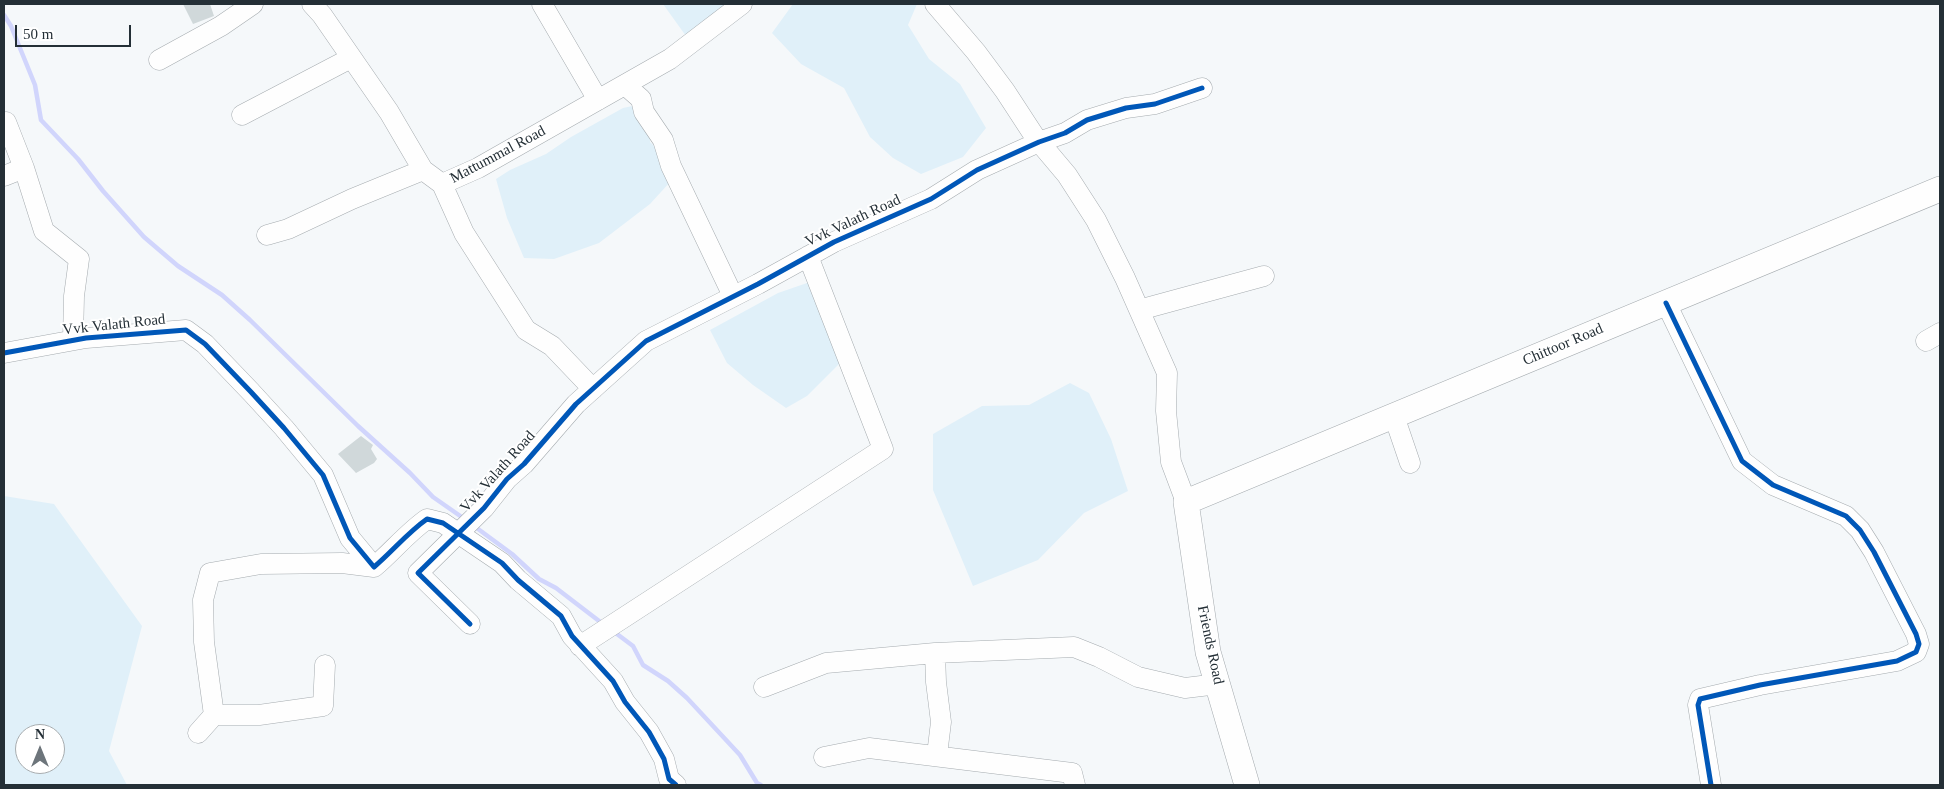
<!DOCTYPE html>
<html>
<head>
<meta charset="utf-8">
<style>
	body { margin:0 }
	#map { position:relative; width:1944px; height:789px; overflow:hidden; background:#f5f8fa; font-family:Georgia,serif }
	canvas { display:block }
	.frame { position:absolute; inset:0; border:5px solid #242f36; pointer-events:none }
	.north { position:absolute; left:15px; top:724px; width:50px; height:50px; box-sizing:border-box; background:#fff; border:1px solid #a7acaf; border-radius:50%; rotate:0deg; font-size:14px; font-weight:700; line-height:20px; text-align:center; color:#242f36 }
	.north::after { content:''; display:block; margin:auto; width:18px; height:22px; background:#6d757b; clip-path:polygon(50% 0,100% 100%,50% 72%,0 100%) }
	.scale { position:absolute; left:15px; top:25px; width:116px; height:22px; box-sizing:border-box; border:2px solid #242f36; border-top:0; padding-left:6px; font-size:15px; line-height:18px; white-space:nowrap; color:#242f36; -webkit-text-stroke:4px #fff; paint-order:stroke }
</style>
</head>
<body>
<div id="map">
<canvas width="1944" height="789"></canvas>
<div class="frame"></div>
<div class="north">N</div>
<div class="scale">50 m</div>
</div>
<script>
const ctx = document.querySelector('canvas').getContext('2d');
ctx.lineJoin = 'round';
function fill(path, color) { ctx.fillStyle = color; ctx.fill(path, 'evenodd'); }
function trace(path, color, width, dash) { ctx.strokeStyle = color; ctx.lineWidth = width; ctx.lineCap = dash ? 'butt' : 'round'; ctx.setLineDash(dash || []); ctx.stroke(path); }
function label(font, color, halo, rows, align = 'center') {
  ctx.font = font + ' Georgia,serif'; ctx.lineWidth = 4; ctx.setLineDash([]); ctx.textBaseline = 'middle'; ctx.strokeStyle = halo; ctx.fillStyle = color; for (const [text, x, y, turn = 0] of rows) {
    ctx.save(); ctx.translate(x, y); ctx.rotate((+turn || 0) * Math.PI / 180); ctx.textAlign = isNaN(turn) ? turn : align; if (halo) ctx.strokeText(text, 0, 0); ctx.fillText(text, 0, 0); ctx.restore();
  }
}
fill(new Path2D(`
	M 663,4 L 742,4 L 691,43 Z
	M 793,4 L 917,4 L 908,25 L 929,59 L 960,84 L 986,128 L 963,157 L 921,174 L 893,158 L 870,137 L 844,88 L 801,64 L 772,33 Z
	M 637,105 L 649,126 L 650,142 L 670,162 L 671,181 L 650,204 L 599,243 L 554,259 L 524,258 L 507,218 L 496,179 L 510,170 L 546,154 L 571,137 L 623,108 Z
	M 807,283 L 822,291 L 843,360 L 807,396 L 786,408 L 753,385 L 727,363 L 710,330 L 778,293 Z
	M 1070,383 L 1089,393 L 1111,439 L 1128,491 L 1084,513 L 1038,560 L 973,586 L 933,490 L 933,434 L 982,406 L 1029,405 Z
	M 4,496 L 54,504 L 142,626 L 109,751 L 127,785 L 4,785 ZM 25,734 L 55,734 L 55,764 L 25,764 Z`), '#e0f0f9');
trace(new Path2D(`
	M 4,15 L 11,26 L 35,85 L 41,120 L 78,159 L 103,191 L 144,237 L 178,266 L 222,295 L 250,320 L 358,426 L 410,473 L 433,497 L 466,520
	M 474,526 L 512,554 L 539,579 L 556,588 L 603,624
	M 613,631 L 633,646 L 643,665 L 668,681 L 687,698 L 740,755 L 757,783 L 761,785`), '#d1d5fc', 4.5);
fill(new Path2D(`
	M 183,4 L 210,4 L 214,16 L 193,24 Z
	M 361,436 L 373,445 L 371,449 L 377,459 L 374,463 L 356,473 L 338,454 Z`), '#d0d8da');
const minor = new Path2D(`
	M 312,4 L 322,15 L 389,112 L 423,170 L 442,184 L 478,168 L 670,59 L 742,4
	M 542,4 L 598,100
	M 935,4 L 976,52 L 1005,91 L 1035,137 L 1067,175 L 1096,220 L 1125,278 L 1167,373 L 1166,411 L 1171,462 L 1186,502
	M 159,60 L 221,26 L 253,4
	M 625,85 L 641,99 L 644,112 L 663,140 L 671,166 L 733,296
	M 242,115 L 351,58
	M 6,122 L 24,168 L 44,231 L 79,259 L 74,296 L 73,340
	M 4,176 L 24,168
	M 442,184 L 464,233 L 526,330 L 552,346 L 593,389
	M 267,235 L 288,229 L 352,199 L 423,170
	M 1666,303 L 1742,461 L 1773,485 L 1846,516 L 1860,530 L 1874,552 L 1916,634 L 1919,644 L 1916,652 L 1897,661 L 1760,685 L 1700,699 L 1698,705 L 1711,785
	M 1139,310 L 1264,276
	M 1926,341 L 1940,333
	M 4,353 L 86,338 L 186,330 L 205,344 L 251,392 L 284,428 L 323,475 L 350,538 L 374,567 C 392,552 407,533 427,519 L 443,523 L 502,563 L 518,580 L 561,616 L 572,636 L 613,681 L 625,702 L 649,732 L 664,759 L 669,779 L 676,785
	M 1394,416 L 1410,463
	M 470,624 L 418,573 L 484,508 L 507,479 L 524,464 L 576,404 L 646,341 L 758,284 L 834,242 L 931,199 L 977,170 L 1039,142 L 1065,133 L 1087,120 L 1126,108 L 1155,104 L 1202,88
	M 580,646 L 883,449 L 808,256
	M 935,653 L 1074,647 L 1099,657 L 1138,677 L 1185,688 L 1218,684
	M 764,687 L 826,663 L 935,653 L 936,682 L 941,722 L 937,755
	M 214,715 L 259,715 L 323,706 L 325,665
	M 198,733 L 214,715 L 204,642 L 203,600 L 210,573 L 261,564 L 342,563 L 374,567
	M 824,757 L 869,748 L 1072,773 L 1075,785`);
const major = new Path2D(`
	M 1247,785 L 1208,652 L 1186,502 L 1940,189`);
trace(minor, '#a5abaf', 21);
trace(major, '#a5abaf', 26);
trace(minor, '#fefefe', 20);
trace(major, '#fefefe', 25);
trace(new Path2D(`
	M 1666,303 L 1742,461 L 1773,485 L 1846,516 L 1860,530 L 1874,552 L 1916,634 L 1919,644 L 1916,652 L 1897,661 L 1760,685 L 1700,699 L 1698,705 L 1711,785
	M 4,353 L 86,338 L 186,330 L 205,344 L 251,392 L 284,428 L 323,475 L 350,538 L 374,567 C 392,552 407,533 427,519 L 443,523 L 502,563 L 518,580 L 561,616 L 572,636 L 613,681 L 625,702 L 649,732 L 664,759 L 669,779 L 676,785
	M 470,624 L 418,573 L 484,508 L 507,479 L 524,464 L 576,404 L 646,341 L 758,284 L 834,242 L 931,199 L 977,170 L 1039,142 L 1065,133 L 1087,120 L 1126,108 L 1155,104 L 1202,88`), '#0057b8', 5);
label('15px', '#242f36', '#fff', [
	["Mattummal Road",498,155,-28],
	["Vvk Valath Road",853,221,-25],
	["Vvk Valath Road",114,325,-6],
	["Chittoor Road",1563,345,-23],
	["Vvk Valath Road",498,472,-48],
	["Friends Road",1210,645,78]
]);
</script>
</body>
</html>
